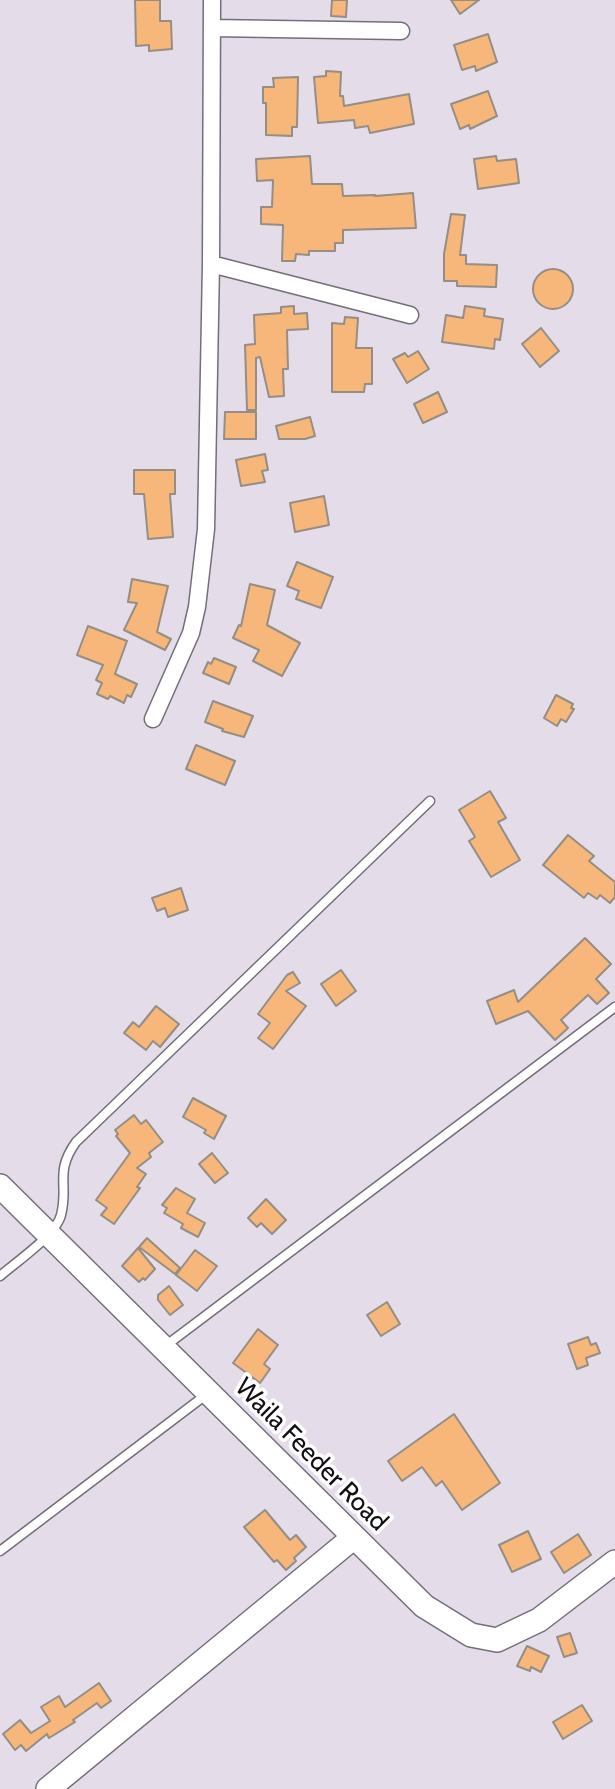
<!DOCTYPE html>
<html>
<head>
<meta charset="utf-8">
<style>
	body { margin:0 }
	canvas { display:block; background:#e4dde9 }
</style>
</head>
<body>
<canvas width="615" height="1789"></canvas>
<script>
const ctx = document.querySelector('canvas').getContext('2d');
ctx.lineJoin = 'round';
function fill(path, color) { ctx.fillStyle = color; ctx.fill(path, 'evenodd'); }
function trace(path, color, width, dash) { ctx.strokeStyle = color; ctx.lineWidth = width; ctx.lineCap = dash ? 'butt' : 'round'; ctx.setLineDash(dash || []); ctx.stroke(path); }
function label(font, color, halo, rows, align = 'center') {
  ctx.font = font + ' Cabin,sans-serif'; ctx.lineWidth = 7; ctx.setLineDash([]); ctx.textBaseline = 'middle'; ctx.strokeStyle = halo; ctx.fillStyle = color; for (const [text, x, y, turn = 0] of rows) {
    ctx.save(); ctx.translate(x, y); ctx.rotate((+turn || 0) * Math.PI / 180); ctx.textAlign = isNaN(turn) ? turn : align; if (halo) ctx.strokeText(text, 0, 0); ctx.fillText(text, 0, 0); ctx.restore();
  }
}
const building = new Path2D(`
	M 135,0 L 160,0 L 160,21 L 171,21 L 172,49 L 149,51 L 149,45 L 136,46 Z
	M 332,0 L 347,0 L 346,17 L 331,16 Z
	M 451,0 L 479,0 L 460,14 Z
	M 488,34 L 497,62 L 476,71 L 475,66 L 462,70 L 454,45 Z
	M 326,71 L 341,72 L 340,96 L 343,96 L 344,106 L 409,94 L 414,124 L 370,133 L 368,126 L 355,128 L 354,120 L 318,123 L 314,77 L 326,76 Z
	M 298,77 L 297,127 L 292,127 L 292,136 L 266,135 L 266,103 L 263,103 L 263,87 L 274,87 L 273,78 Z
	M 488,91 L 497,116 L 470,129 L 469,125 L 460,129 L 451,104 Z
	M 310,156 L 312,184 L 342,184 L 343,196 L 375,195 L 375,196 L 413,193 L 416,228 L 343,230 L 343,243 L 335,243 L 335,251 L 309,251 L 309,255 L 296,254 L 295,261 L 282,261 L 283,225 L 261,224 L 261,207 L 272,207 L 273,180 L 257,181 L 256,159 Z
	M 496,156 L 497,161 L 516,159 L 519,183 L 478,189 L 474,159 Z
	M 451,214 L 465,215 L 460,255 L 466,255 L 466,264 L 497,265 L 496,287 L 457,286 L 457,281 L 444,281 L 444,254 Z
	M533 289a20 20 0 1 1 40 0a20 20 0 1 1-40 0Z
	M 294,306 L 294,314 L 307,313 L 308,329 L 287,330 L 288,369 L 283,369 L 284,396 L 269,397 L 260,357 L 256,358 L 256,410 L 247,410 L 245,345 L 255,344 L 254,315 L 281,313 L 281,307 Z
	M 465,306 L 485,309 L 484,316 L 503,319 L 500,340 L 495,339 L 494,349 L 442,342 L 446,315 L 463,318 Z
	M 345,317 L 358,318 L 356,348 L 372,348 L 372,384 L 365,384 L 364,392 L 332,392 L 332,323 L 344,324 Z
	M 541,328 L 559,351 L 540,367 L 522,344 Z
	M 418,351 L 429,369 L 407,383 L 393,359 L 405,353 L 408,357 Z
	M 438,392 L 447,412 L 423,423 L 414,404 Z
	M 225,412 L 256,412 L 256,439 L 224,439 Z
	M 310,417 L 315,436 L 305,439 L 279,439 L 276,426 Z
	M 265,454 L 268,470 L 262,471 L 265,482 L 241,486 L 236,460 Z
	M 134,470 L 175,470 L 175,494 L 170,494 L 173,537 L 148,539 L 144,494 L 134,494 Z
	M 324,496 L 329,525 L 295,532 L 290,503 Z
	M 297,562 L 333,577 L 321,608 L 296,599 L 299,591 L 287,586 Z
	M 132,579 L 168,586 L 157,632 L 171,639 L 165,650 L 124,630 L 137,603 L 128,602 Z
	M 250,584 L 275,590 L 267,625 L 300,643 L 282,676 L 253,661 L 259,650 L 233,638 L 239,625 L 241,626 Z
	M 88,626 L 127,641 L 115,674 L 137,684 L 131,697 L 127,695 L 124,703 L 110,696 L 108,699 L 97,694 L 102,683 L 96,680 L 103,665 L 77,655 Z
	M 214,658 L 236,667 L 229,684 L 203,673 L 208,662 L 211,664 Z
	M 556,695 L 573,704 L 571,708 L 574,709 L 566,722 L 561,719 L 557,726 L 544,718 Z
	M 213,701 L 253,716 L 244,737 L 222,731 L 223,729 L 205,722 Z
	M 196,745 L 235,761 L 225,785 L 186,769 Z
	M 490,791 L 506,818 L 498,822 L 520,860 L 491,877 L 469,841 L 475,837 L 459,810 Z
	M 568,835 L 594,856 L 589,861 L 615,882 L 615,897 L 610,903 L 600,895 L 597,899 L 588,893 L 584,898 L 543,865 Z
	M 181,888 L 188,910 L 168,917 L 165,908 L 157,911 L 152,898 Z
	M 585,938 L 611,964 L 596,979 L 609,993 L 597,1004 L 588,995 L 561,1020 L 568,1028 L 555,1040 L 528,1011 L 496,1024 L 487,1001 L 514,990 L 518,1002 Z
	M 341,970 L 356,991 L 336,1006 L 321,984 Z
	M 293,972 L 300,983 L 286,991 L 306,1006 L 273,1049 L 258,1038 L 270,1023 L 258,1014 L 287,975 Z
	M 156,1006 L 179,1024 L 160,1047 L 153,1041 L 146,1050 L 124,1033 L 133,1022 L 139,1027 Z
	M 193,1098 L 226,1116 L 214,1139 L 204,1133 L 206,1130 L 183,1117 Z
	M 134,1115 L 141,1124 L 146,1120 L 163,1142 L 149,1153 L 151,1157 L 137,1168 L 146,1174 L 137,1187 L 140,1188 L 114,1224 L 101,1215 L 107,1208 L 96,1200 L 130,1153 L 116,1136 L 118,1134 L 115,1130 Z
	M 212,1153 L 228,1173 L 215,1183 L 199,1164 Z
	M 176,1188 L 195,1199 L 187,1213 L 205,1223 L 198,1237 L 181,1228 L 183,1224 L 164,1213 L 167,1208 L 162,1205 Z
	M 266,1199 L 286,1220 L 272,1234 L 261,1223 L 257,1227 L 248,1218 Z
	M 147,1238 L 180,1268 L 175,1274 L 139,1247 Z
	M 138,1248 L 155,1269 L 145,1280 L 143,1278 L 139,1282 L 122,1266 Z
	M 195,1250 L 217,1266 L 197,1291 L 176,1275 Z
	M 169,1286 L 183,1305 L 170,1315 L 158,1300 L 158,1295 Z
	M 387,1302 L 400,1324 L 381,1336 L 367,1315 Z
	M 258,1329 L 278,1345 L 264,1364 L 270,1369 L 260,1383 L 233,1363 Z
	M 588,1337 L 591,1345 L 596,1343 L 600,1353 L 586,1358 L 588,1365 L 577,1369 L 568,1344 Z
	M 454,1414 L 500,1483 L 462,1510 L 442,1481 L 436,1486 L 422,1467 L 402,1481 L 388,1461 Z
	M 265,1510 L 290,1540 L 296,1535 L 306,1547 L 294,1558 L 296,1561 L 286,1570 L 277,1560 L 274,1562 L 244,1527 Z
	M 528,1531 L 541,1559 L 512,1572 L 499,1545 Z
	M 578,1534 L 591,1555 L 564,1573 L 551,1552 Z
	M 570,1633 L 577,1653 L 564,1657 L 557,1637 Z
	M 527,1646 L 549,1656 L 541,1672 L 531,1667 L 530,1671 L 517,1666 Z
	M 99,1683 L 111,1701 L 101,1708 L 97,1703 L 73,1720 L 75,1722 L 49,1738 L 47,1734 L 26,1751 L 21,1745 L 15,1750 L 3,1734 L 20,1720 L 31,1733 L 50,1721 L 41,1707 L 59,1696 L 65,1707 Z
	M 582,1705 L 592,1721 L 563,1739 L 553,1722 Z`);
fill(building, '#f7b77a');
trace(building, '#968d84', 2);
const lane = new Path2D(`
	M 0,1276 C 16,1262 56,1235 61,1215 C 69,1184 54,1173 76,1142 L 430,801
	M 164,1347 L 615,1007
	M 0,1551 L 207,1394`);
const street = new Path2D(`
	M 212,28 L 401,31
	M 211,264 L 410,315
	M 153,719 L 191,633 L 197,607 L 206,529 L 211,264 L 212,0`);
const secondary = new Path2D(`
	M 0,1186 L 424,1606 L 471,1635 L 497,1640 L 539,1620 L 615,1562
	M 48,1789 L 354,1537`);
trace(lane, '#736e78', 11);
trace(street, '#736e78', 19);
trace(secondary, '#736e78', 26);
trace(lane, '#fff', 8);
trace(street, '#fff', 16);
trace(secondary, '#fff', 23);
label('26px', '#110f13', '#fff', [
	["Waila Feeder Road",311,1455,45]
]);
</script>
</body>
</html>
